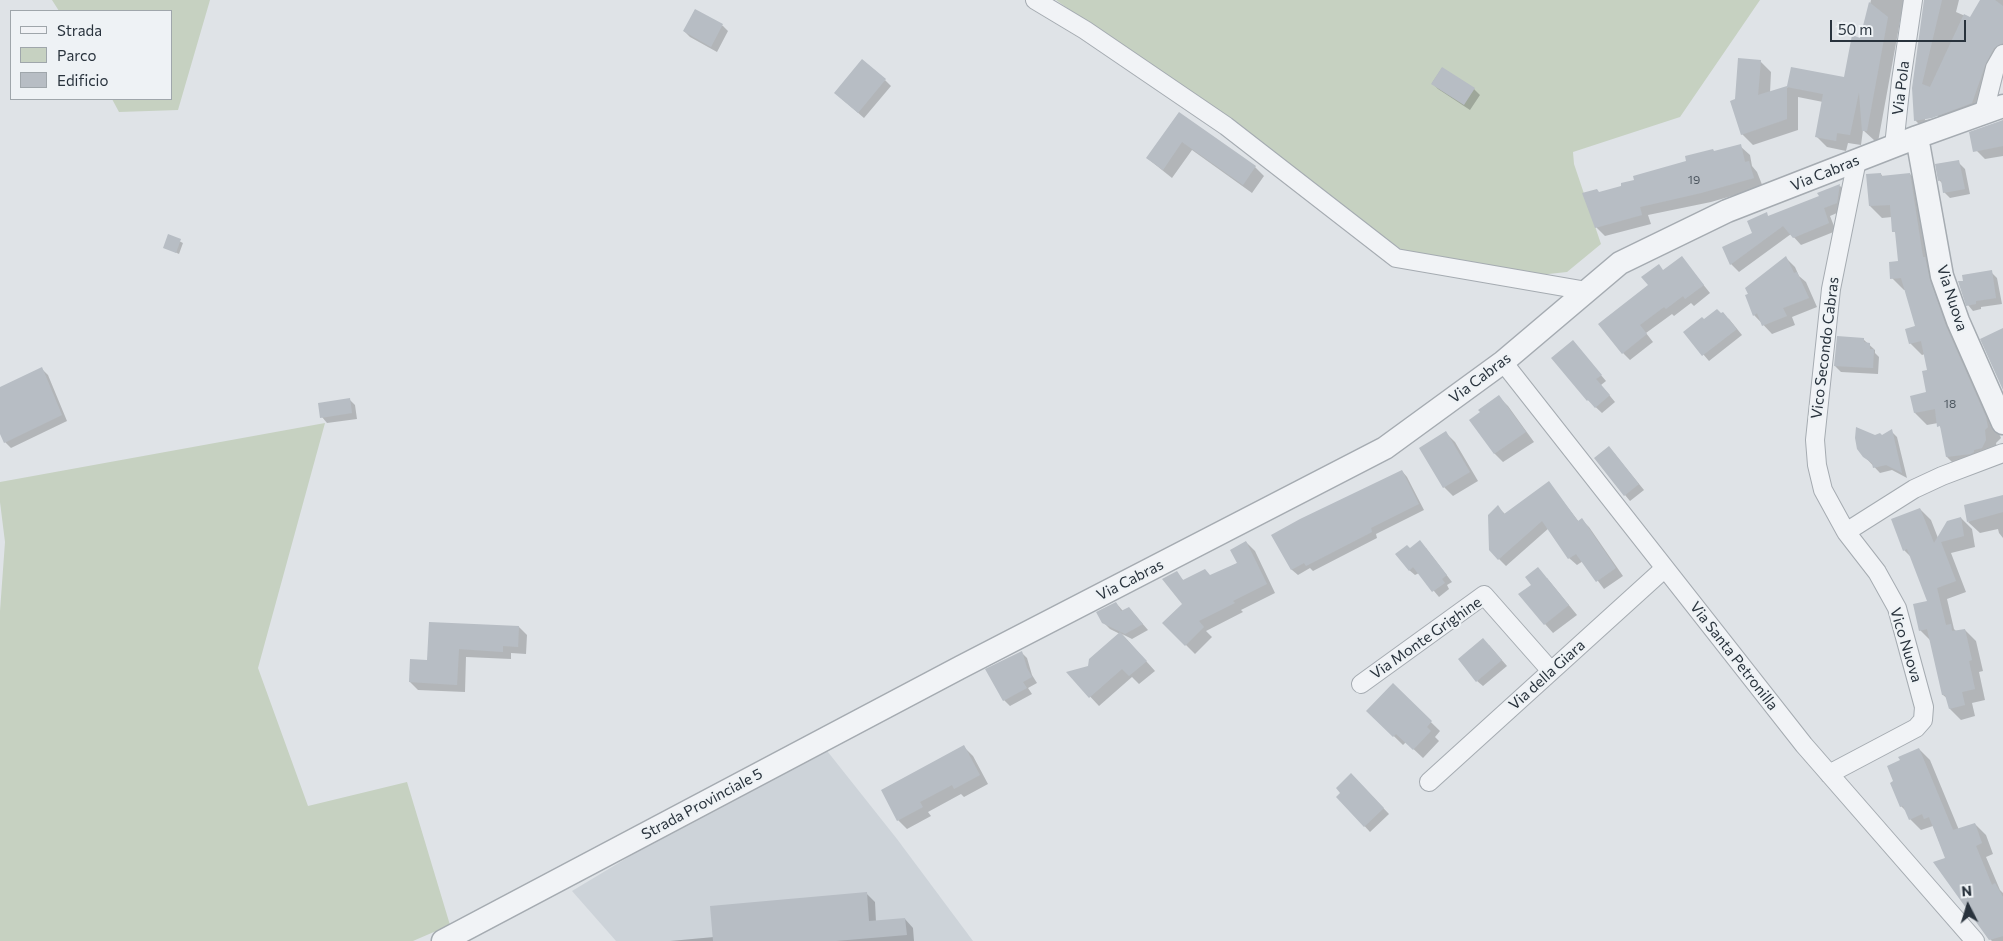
<!DOCTYPE html>
<html>
<head>
<meta charset="utf-8">
<style>
	body { margin:0 }
	#map { position:relative; width:2003px; height:941px; overflow:hidden; background:#dfe3e7; font-family:Commissioner,sans-serif }
	canvas { display:block }
	.legend { position:absolute; left:10px; top:10px; width:162px; height:90px; box-sizing:border-box; background:#eef2f5; border:1px solid #9fa6ab; margin:0; padding:6px 9px; list-style:none; font-size:15px; color:#29333d }
	.legend li { display:flex; align-items:center; gap:10px; height:25px }
	.legend b { width:25px; border:1px solid #9fa6ab }
	.north { position:absolute; left:1943px; top:881px; width:50px; height:50px; -webkit-text-stroke:4px #eef2f5; paint-order:stroke; rotate:355deg; font-size:14px; font-weight:700; line-height:20px; text-align:center; color:#29333d }
	.north::after { content:''; display:block; margin:auto; width:18px; height:22px; background:#29333d; clip-path:polygon(50% 0,100% 100%,50% 72%,0 100%) }
	.scale { position:absolute; left:1830px; top:20px; width:136px; height:22px; box-sizing:border-box; border:2px solid #29333d; border-top:0; padding-left:6px; font-size:15px; line-height:18px; white-space:nowrap; color:#29333d; -webkit-text-stroke:4px #eef2f5; paint-order:stroke }
</style>
</head>
<body>
<div id="map">
<canvas width="2003" height="941"></canvas>
<ul class="legend">
<li><b style="height:6px;background:#f1f3f6"></b>Strada</li>
<li><b style="height:14px;background:#c6d1c1"></b>Parco</li>
<li><b style="height:14px;background:#b7bdc4"></b>Edificio</li>
</ul>
<div class="north">N</div>
<div class="scale">50 m</div>
</div>
<script>
const ctx = document.querySelector('canvas').getContext('2d');
ctx.lineJoin = 'round';
function fill(path, color) { ctx.fillStyle = color; ctx.fill(path, 'evenodd'); }
function trace(path, color, width, dash) { ctx.strokeStyle = color; ctx.lineWidth = width; ctx.lineCap = dash ? 'butt' : 'round'; ctx.setLineDash(dash || []); ctx.stroke(path); }
function label(font, color, halo, rows, align = 'center') {
  ctx.font = font + ' Commissioner,sans-serif'; ctx.lineWidth = 4.5; ctx.setLineDash([]); ctx.textBaseline = 'middle'; ctx.strokeStyle = halo; ctx.fillStyle = color; for (const [text, x, y, turn = 0] of rows) {
    ctx.save(); ctx.translate(x, y); ctx.rotate((+turn || 0) * Math.PI / 180); ctx.textAlign = isNaN(turn) ? turn : align; if (halo) ctx.strokeText(text, 0, 0); ctx.fillText(text, 0, 0); ctx.restore();
  }
}
fill(new Path2D(`
	M 820,742 L 897,839 L 973,941 L 616,941 L 572,891 Z`), '#cdd3d9');
fill(new Path2D(`
	M 52,0 L 210,0 L 178,110 L 119,112 L 112,99 L 171,99 L 171,11 L 59,11 Z
	M 1056,0 L 1760,0 L 1680,117 L 1573,152 L 1574,164 L 1601,244 L 1567,272 L 1539,275 L 1405,252 Z
	M 325,423 L 258,668 L 308,806 L 407,782 L 450,925 L 413,941 L 0,941 L 0,611 L 5,542 L 0,502 L 0,482 Z`), '#c6d1c1');
fill(new Path2D(`
	M 1871,0 L 1907,0 L 1906,8 L 1903,5 L 1878,142 L 1875,141 L 1863,130 L 1861,145 L 1848,143 L 1846,151 L 1827,147 L 1816,136 L 1823,102 L 1798,97 L 1798,130 L 1753,145 L 1742,134 L 1736,100 L 1760,61 L 1771,72 L 1770,93 L 1788,87 L 1792,69 L 1845,79 L 1861,39 Z
	M 1925,0 L 1959,0 L 1956,12 L 1970,18 L 1982,0 L 2003,0 L 2003,63 L 1983,114 L 1926,131 L 1915,120 ZM 1938,115 L 1938,118 L 1925,120 L 1925,118 Z
	M 695,10 L 723,26 L 728,31 L 717,52 L 690,37 L 684,31 Z
	M 1442,68 L 1474,89 L 1480,95 L 1470,110 L 1438,89 L 1432,83 Z
	M 885,80 L 891,86 L 864,118 L 842,99 Z
	M 1179,113 L 1255,167 L 1264,176 L 1252,193 L 1192,150 L 1172,178 L 1147,158 Z
	M 2003,121 L 2003,156 L 1985,159 L 1973,147 Z
	M 1740,146 L 1750,155 L 1752,166 L 1757,172 L 1763,187 L 1711,202 L 1648,215 L 1651,224 L 1605,236 L 1596,227 L 1599,194 L 1623,187 L 1636,180 L 1714,152 Z
	M 1959,163 L 1965,169 L 1970,194 L 1950,198 L 1944,192 L 1943,184 L 1939,180 Z
	M 1881,174 L 1883,177 L 1910,174 L 1922,186 L 1958,340 L 2001,438 L 1996,443 L 1998,452 L 1959,469 L 1947,457 L 1942,430 L 1938,423 L 1927,425 L 1915,413 L 1912,397 L 1928,393 L 1928,371 L 1925,354 L 1922,355 L 1910,343 L 1916,326 L 1906,290 L 1904,290 L 1892,278 L 1900,262 L 1897,235 L 1894,231 L 1892,217 L 1882,218 L 1870,206 Z
	M 1840,186 L 1848,193 L 1844,210 L 1830,216 L 1836,231 L 1801,245 L 1791,234 L 1739,272 L 1731,264 L 1724,247 L 1754,234 L 1766,214 L 1769,217 L 1820,197 L 1819,194 Z
	M 169,236 L 183,243 L 179,254 L 164,247 Z
	M 1682,258 L 1710,293 L 1694,306 L 1691,303 L 1674,316 L 1672,314 L 1646,333 L 1653,342 L 1630,360 L 1623,353 L 1649,285 Z
	M 1786,258 L 1795,267 L 1799,276 L 1806,282 L 1817,307 L 1792,317 L 1795,325 L 1772,334 L 1754,315 L 1746,296 Z
	M 1991,272 L 1997,278 L 2002,304 L 1981,307 L 1981,309 L 1973,311 L 1968,305 Z
	M 1721,315 L 1729,319 L 1742,335 L 1709,361 L 1684,332 L 1704,321 Z
	M 1863,339 L 1875,350 L 1875,353 L 1879,357 L 1878,374 L 1841,372 L 1835,366 Z
	M 1578,348 L 1606,381 L 1601,385 L 1615,402 L 1602,413 L 1588,400 L 1553,358 Z
	M 42,369 L 48,375 L 67,421 L 11,448 L 5,442 L 0,431 L 0,388 Z
	M 1499,397 L 1508,406 L 1534,442 L 1503,462 L 1494,453 Z
	M 349,399 L 355,405 L 357,419 L 327,423 L 322,417 Z
	M 1891,431 L 1897,437 L 1907,478 L 1892,470 L 1880,473 L 1864,456 L 1875,436 L 1882,437 Z
	M 1446,433 L 1455,442 L 1478,481 L 1453,496 L 1444,487 L 1421,448 Z
	M 1609,447 L 1644,490 L 1630,501 L 1625,495 Z
	M 1402,471 L 1407,477 L 1424,510 L 1376,534 L 1377,538 L 1313,571 L 1310,568 L 1298,575 L 1292,570 L 1273,536 Z
	M 1549,483 L 1579,522 L 1582,520 L 1589,527 L 1623,576 L 1604,589 L 1583,561 L 1577,565 L 1569,558 L 1549,528 L 1506,566 L 1499,559 L 1498,507 L 1505,514 Z
	M 2003,496 L 2003,538 L 1999,533 L 1998,529 L 1980,533 L 1968,522 Z
	M 1920,509 L 1931,520 L 1938,538 L 1961,518 L 1972,529 L 1975,547 L 1951,553 L 1966,592 L 1947,599 L 1954,629 L 1957,632 L 1965,630 L 1976,641 L 1983,671 L 1979,672 L 1985,700 L 1972,703 L 1975,716 L 1961,720 L 1950,709 L 1948,699 L 1943,695 L 1931,641 L 1920,630 L 1928,602 L 1911,557 L 1904,550 Z
	M 1246,542 L 1255,551 L 1275,593 L 1241,610 L 1243,612 L 1206,631 L 1212,637 L 1195,654 L 1164,623 L 1183,604 L 1176,573 L 1184,581 L 1211,576 L 1238,563 Z
	M 1426,548 L 1452,582 L 1447,585 L 1449,589 L 1439,597 L 1419,573 L 1415,575 L 1409,570 L 1410,550 Z
	M 1547,578 L 1577,615 L 1553,633 L 1545,624 L 1532,585 Z
	M 1116,603 L 1123,611 L 1129,608 L 1148,630 L 1132,639 L 1122,634 L 1155,671 L 1139,684 L 1132,677 L 1099,706 L 1068,673 L 1090,667 L 1120,634 L 1110,629 L 1103,622 Z
	M 430,623 L 519,627 L 527,635 L 526,654 L 511,653 L 511,659 L 466,657 L 465,692 L 418,690 L 410,682 L 428,661 Z
	M 1489,645 L 1507,666 L 1483,686 L 1477,681 Z
	M 1021,652 L 1027,658 L 1032,675 L 1037,683 L 1028,688 L 1032,694 L 1010,706 L 1004,700 L 987,670 Z
	M 1393,685 L 1440,731 L 1435,737 L 1439,741 L 1423,758 L 1406,742 L 1403,745 L 1368,711 Z
	M 964,747 L 973,756 L 988,784 L 964,797 L 961,794 L 928,812 L 931,816 L 907,829 L 898,820 L 883,790 Z
	M 1919,749 L 1930,760 L 1959,830 L 1975,824 L 1986,835 L 1993,854 L 1986,857 L 2000,890 L 2003,893 L 2003,941 L 1992,941 L 1990,939 L 1946,859 L 1933,826 L 1921,830 L 1910,819 L 1907,812 L 1901,806 L 1895,782 L 1902,761 Z
	M 1351,774 L 1389,814 L 1370,832 L 1338,797 Z
	M 866,893 L 875,902 L 876,922 L 905,919 L 913,928 L 914,941 L 670,941 L 714,937 Z`), '#0003');
fill(new Path2D(`
	M 1924,0 L 1942,0 L 1922,84 L 1930,87 L 1964,14 L 1970,17 L 1980,0 L 1995,0 L 2003,6 L 2003,43 L 1994,48 L 1986,63 L 1972,103 L 1932,118 L 1914,121 L 1912,88 Z
	M 1869,2 L 1888,17 L 1867,131 L 1862,131 L 1859,92 L 1850,135 L 1837,133 L 1836,141 L 1815,137 L 1823,94 L 1787,87 L 1787,119 L 1741,135 L 1730,101 L 1735,99 L 1738,58 L 1761,60 L 1758,95 L 1787,86 L 1791,67 L 1844,77 L 1852,35 L 1860,38 Z
	M 695,9 L 723,24 L 711,47 L 683,31 Z
	M 862,59 L 886,79 L 858,113 L 834,93 Z
	M 1442,67 L 1475,88 L 1464,105 L 1431,84 Z
	M 1179,112 L 1256,166 L 1243,185 L 1182,142 L 1163,170 L 1146,158 Z
	M 2003,120 L 2003,146 L 1973,152 L 1969,132 Z
	M 1741,144 L 1745,162 L 1749,161 L 1754,178 L 1701,193 L 1640,207 L 1642,215 L 1595,228 L 1582,193 L 1597,189 L 1599,192 L 1621,186 L 1621,183 L 1634,180 L 1633,176 L 1686,161 L 1685,156 L 1713,149 L 1714,151 Z
	M 1959,160 L 1965,189 L 1943,193 L 1941,180 L 1938,181 L 1935,164 Z
	M 1881,173 L 1881,176 L 1910,173 L 1923,257 L 1925,257 L 1930,280 L 1946,326 L 1986,417 L 1988,427 L 1985,430 L 1986,440 L 1982,448 L 1974,450 L 1974,452 L 1971,454 L 1946,457 L 1940,426 L 1937,427 L 1935,409 L 1914,413 L 1910,396 L 1926,392 L 1922,371 L 1927,370 L 1921,341 L 1909,344 L 1905,329 L 1915,326 L 1901,278 L 1890,279 L 1889,262 L 1898,261 L 1895,232 L 1892,232 L 1890,205 L 1869,206 L 1866,174 Z
	M 1840,184 L 1837,203 L 1824,208 L 1829,223 L 1793,238 L 1783,226 L 1730,265 L 1722,247 L 1752,233 L 1747,221 L 1767,212 L 1768,216 L 1819,196 L 1817,193 Z
	M 168,234 L 181,239 L 176,253 L 163,248 Z
	M 1682,256 L 1704,285 L 1685,299 L 1683,296 L 1666,309 L 1664,307 L 1640,325 L 1647,334 L 1622,354 L 1598,324 L 1648,285 L 1641,277 L 1659,264 L 1663,270 Z
	M 1786,256 L 1794,273 L 1797,272 L 1809,298 L 1783,308 L 1787,316 L 1762,326 L 1757,313 L 1753,316 L 1745,295 L 1748,294 L 1745,288 Z
	M 1992,270 L 1996,298 L 1976,301 L 1976,304 L 1966,306 L 1958,281 L 1963,281 L 1962,275 Z
	M 1717,309 L 1721,313 L 1723,312 L 1737,329 L 1702,356 L 1683,332 L 1702,317 L 1704,319 Z
	M 2003,328 L 2003,390 L 1980,339 Z
	M 1837,336 L 1864,338 L 1864,342 L 1870,343 L 1870,349 L 1874,349 L 1873,368 L 1834,366 Z
	M 1573,340 L 1602,375 L 1596,379 L 1610,395 L 1595,408 L 1588,400 L 1587,401 L 1551,358 Z
	M 42,367 L 62,415 L 4,443 L 0,434 L 0,387 Z
	M 1499,395 L 1526,432 L 1494,454 L 1469,420 L 1480,412 L 1478,410 Z
	M 350,398 L 352,413 L 320,418 L 318,403 Z
	M 1856,427 L 1875,435 L 1880,433 L 1882,435 L 1892,429 L 1902,473 L 1886,465 L 1873,468 L 1872,463 L 1863,457 L 1857,449 L 1855,438 Z
	M 1446,431 L 1470,472 L 1443,488 L 1419,448 Z
	M 1609,446 L 1639,484 L 1624,496 L 1594,458 Z
	M 1402,470 L 1419,504 L 1371,528 L 1372,532 L 1306,566 L 1304,563 L 1291,570 L 1271,535 L 1300,519 Z
	M 1549,481 L 1578,521 L 1582,518 L 1616,568 L 1596,582 L 1576,554 L 1568,559 L 1542,521 L 1498,560 L 1489,550 L 1488,515 L 1498,505 L 1504,514 Z
	M 2003,495 L 2003,512 L 1967,522 L 1964,505 Z
	M 1920,508 L 1934,543 L 1947,521 L 1961,517 L 1964,536 L 1941,542 L 1956,581 L 1937,588 L 1946,625 L 1951,624 L 1952,631 L 1965,629 L 1972,660 L 1969,661 L 1975,689 L 1962,692 L 1965,705 L 1949,709 L 1945,695 L 1942,695 L 1927,629 L 1919,631 L 1913,604 L 1927,601 L 1907,549 L 1903,551 L 1891,519 Z
	M 1420,540 L 1447,575 L 1442,579 L 1445,583 L 1432,592 L 1413,567 L 1409,571 L 1395,554 L 1407,545 L 1410,548 Z
	M 1246,541 L 1267,584 L 1233,601 L 1235,603 L 1199,621 L 1204,627 L 1185,646 L 1162,623 L 1182,604 L 1162,579 L 1177,571 L 1183,580 L 1205,569 L 1210,575 L 1237,563 L 1230,550 Z
	M 1538,567 L 1569,605 L 1544,625 L 1518,594 L 1531,585 L 1525,577 Z
	M 1116,602 L 1121,611 L 1129,607 L 1143,624 L 1125,634 L 1102,623 L 1096,612 Z
	M 429,622 L 519,626 L 518,647 L 503,646 L 503,652 L 459,649 L 457,685 L 409,682 L 410,659 L 427,660 Z
	M 1120,632 L 1147,661 L 1129,676 L 1122,669 L 1089,698 L 1066,672 L 1088,666 L 1089,659 Z
	M 1483,638 L 1502,660 L 1476,682 L 1458,659 Z
	M 1022,651 L 1027,668 L 1032,677 L 1023,682 L 1027,688 L 1003,701 L 985,669 Z
	M 1393,683 L 1432,721 L 1427,727 L 1431,731 L 1413,750 L 1396,734 L 1393,737 L 1366,711 Z
	M 964,745 L 980,775 L 954,789 L 952,785 L 920,802 L 923,807 L 897,821 L 881,790 Z
	M 1919,748 L 1953,830 L 1975,823 L 1982,843 L 1976,846 L 1992,885 L 1995,883 L 2003,897 L 2003,936 L 1989,940 L 1933,862 L 1945,858 L 1929,817 L 1924,819 L 1922,814 L 1909,820 L 1903,806 L 1900,807 L 1890,783 L 1893,781 L 1887,766 L 1900,760 L 1898,757 Z
	M 1351,773 L 1384,808 L 1364,827 L 1336,797 L 1340,793 L 1336,788 Z
	M 867,892 L 869,921 L 905,918 L 907,935 L 836,941 L 713,941 L 710,906 Z`), '#b7bdc4');
const minor = new Path2D(`
	M 1035,0 L 1085,30 L 1226,126 L 1396,258 L 1587,291
	M 1984,112 L 1995,68 L 2003,54
	M 1894,146 L 1901,81 L 1913,0
	M 1503,362 L 1804,745 L 1975,941
	M 1846,532 L 1823,490 L 1817,465 L 1815,440 L 1831,289 L 1857,160
	M 1361,684 L 1484,595 L 1551,671
	M 1829,774 L 1916,728 L 1923,720 L 1924,707 L 1897,608 L 1877,572 L 1846,532 L 1914,489 L 1942,476 L 2003,453
	M 1429,782 L 1665,568`);
const tertiary = new Path2D(`
	M 1917,137 L 1942,276 L 1958,321 L 2003,423
	M 443,941 L 961,667 L 1385,448 L 1503,362 L 1620,263 L 1727,211 L 1917,137 L 2003,106`);
trace(minor, '#a5abb1', 20);
trace(tertiary, '#a5abb1', 25);
trace(minor, '#f1f3f6', 18);
trace(tertiary, '#f1f3f6', 22);
label('12px', '#4c565f', null, [
	["19",1694,180],
	["18",1950,404]
]);
label('15px', '#29333d', '#eef2f5', [
	["Via Pola",1901,88,-83],
	["Via Cabras",1825,173,-22],
	["Via Nuova",1952,298,72],
	["Vico Secondo Cabras",1825,348,-83],
	["Via Cabras",1480,378,-37],
	["Via Cabras",1130,580,-27],
	["Via Monte Grighine",1426,638,-35],
	["Vico Nuova",1906,645,73],
	["Via Santa Petronilla",1734,656,52],
	["Via della Giara",1547,675,-42],
	["Strada Provinciale 5",702,804,-28]
]);
</script>
</body>
</html>
